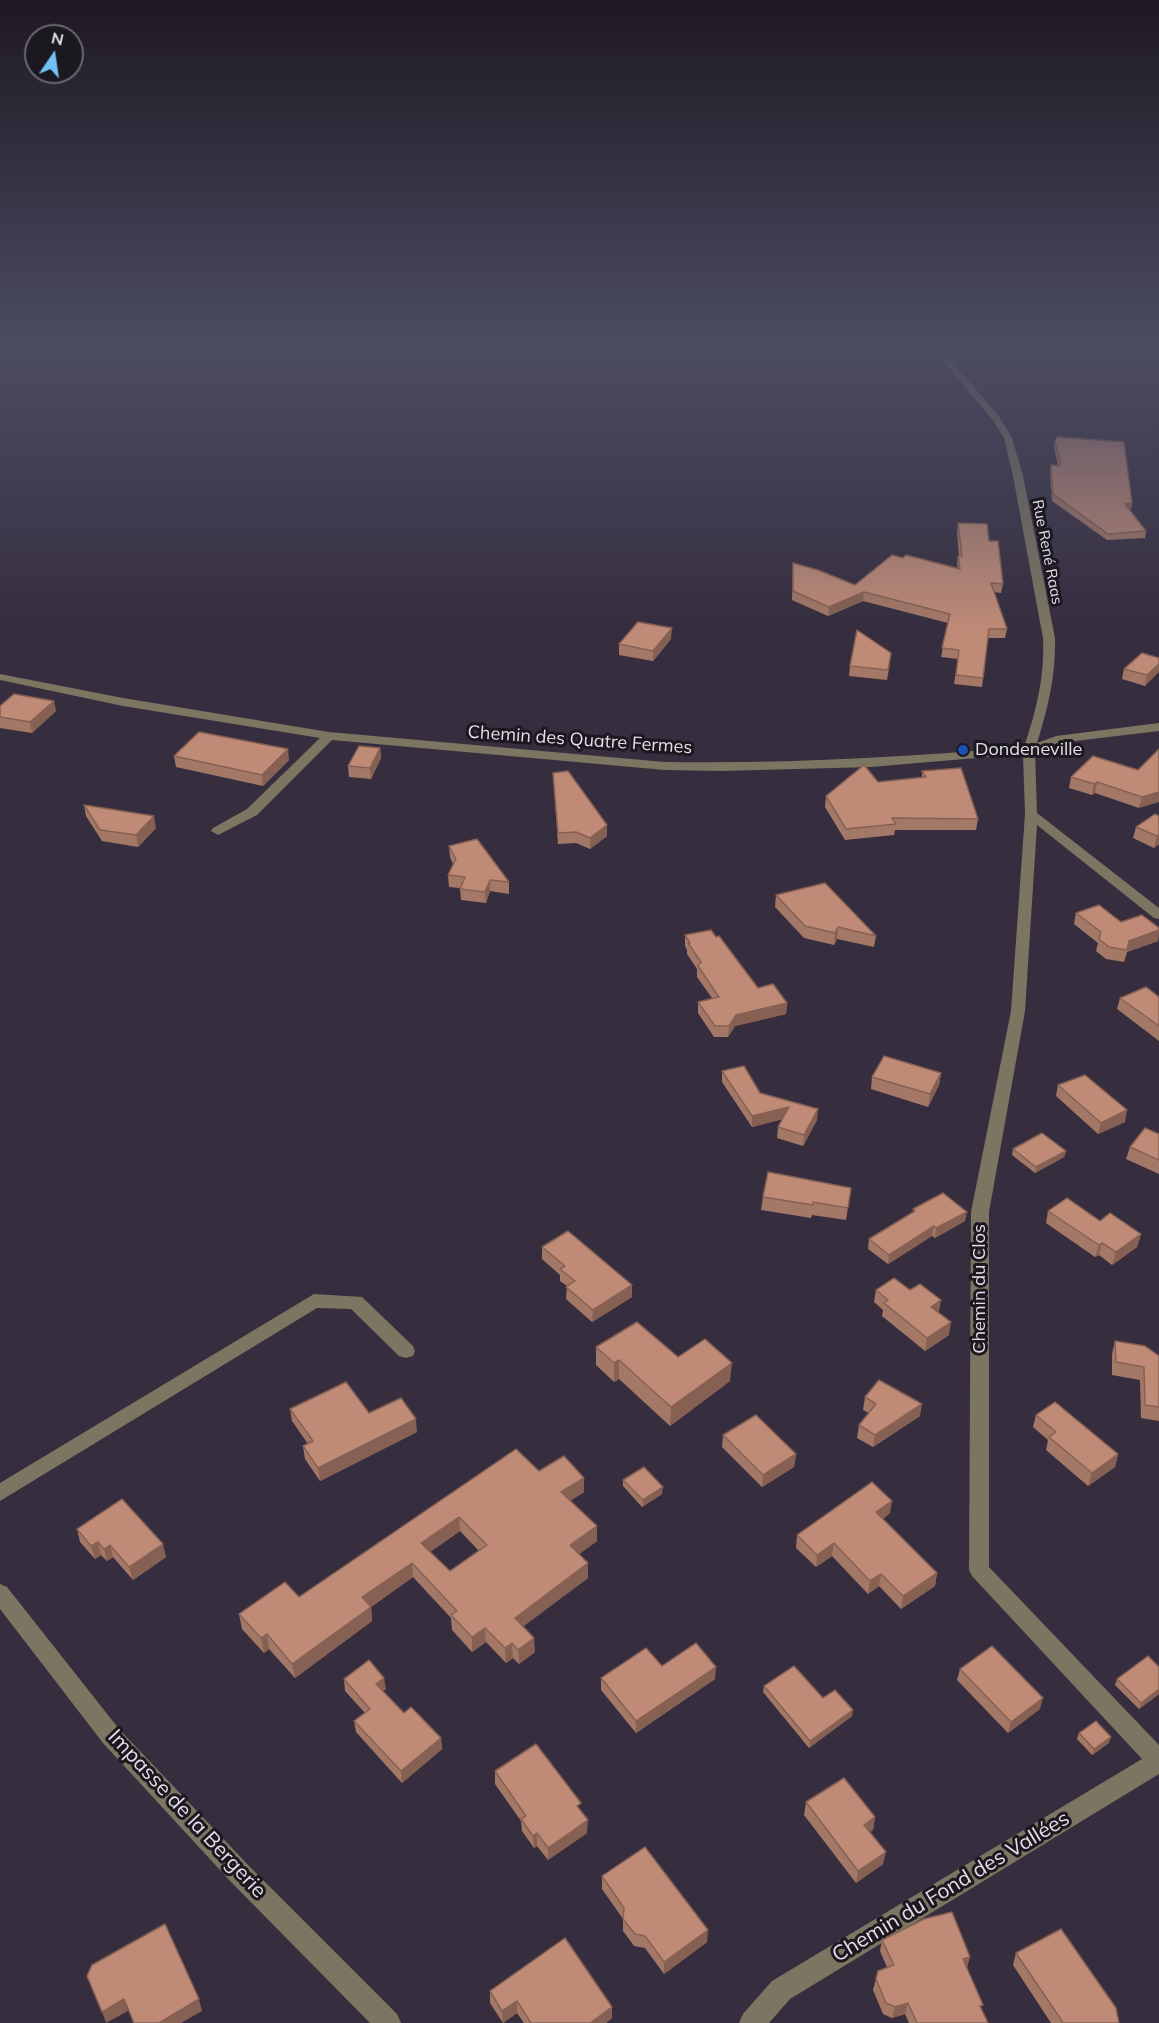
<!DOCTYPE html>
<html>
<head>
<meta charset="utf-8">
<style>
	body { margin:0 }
	#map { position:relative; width:1159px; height:2023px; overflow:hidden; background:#362e3f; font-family:Mulish,sans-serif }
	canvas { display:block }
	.north { position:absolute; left:24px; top:24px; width:60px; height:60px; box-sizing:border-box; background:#1c1820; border:2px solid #6b6770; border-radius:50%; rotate:13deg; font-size:16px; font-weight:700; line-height:24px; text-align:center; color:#e2dde8 }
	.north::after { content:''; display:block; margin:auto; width:21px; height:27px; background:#71c1f5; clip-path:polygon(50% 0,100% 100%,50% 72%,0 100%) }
</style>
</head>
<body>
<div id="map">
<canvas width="1159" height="2023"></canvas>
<div class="north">N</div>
</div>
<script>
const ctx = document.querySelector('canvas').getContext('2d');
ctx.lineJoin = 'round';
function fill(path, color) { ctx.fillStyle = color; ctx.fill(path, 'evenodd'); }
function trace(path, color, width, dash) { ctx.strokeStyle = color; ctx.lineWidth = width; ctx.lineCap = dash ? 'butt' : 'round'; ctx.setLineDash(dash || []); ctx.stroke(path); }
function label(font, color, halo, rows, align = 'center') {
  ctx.font = font + ' Mulish,sans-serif'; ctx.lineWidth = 6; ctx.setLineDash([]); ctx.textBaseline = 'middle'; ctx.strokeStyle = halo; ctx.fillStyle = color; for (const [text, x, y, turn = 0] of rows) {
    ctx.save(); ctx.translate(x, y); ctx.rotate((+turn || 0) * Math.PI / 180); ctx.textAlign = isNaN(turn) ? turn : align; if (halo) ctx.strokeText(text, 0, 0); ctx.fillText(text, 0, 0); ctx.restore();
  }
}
fill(new Path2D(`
	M 932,348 L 940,348 L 999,416 L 1012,438 L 1023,476 L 1055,638 C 1056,675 1048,708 1037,743 L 1056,736 L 1159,723 L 1159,731 L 1058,743 L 1035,752 L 1037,813 L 1159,908 L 1159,919 L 1154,918 L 1037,825 L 1025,1011 L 989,1212 L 989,1567 L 1159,1745 L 1159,1774 L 790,1999 L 769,2023 L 739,2023 L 743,2014 L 772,1981 L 1142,1759 L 972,1576 L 969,1570 L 971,1212 L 1011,1011 L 1025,814 L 1023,754 L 871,767 L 721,771 L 665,770 L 332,740 L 257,815 L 218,835 L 211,831 L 213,828 L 247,809 L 320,738 L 123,706 L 0,680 L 0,674 L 123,698 L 329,732 L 665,762 C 785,764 904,757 1024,747 C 1036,711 1045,676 1043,638 L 1013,476 L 1004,438 L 992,419 Z
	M 314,1294 L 362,1297 L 413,1346 L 415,1351 L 413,1356 L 406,1358 L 399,1356 L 351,1309 L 317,1308 L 0,1501 L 0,1483 Z
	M 0,1584 L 7,1587 L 119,1729 L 250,1867 L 397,2014 L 401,2023 L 370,2023 L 232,1883 L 103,1743 L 0,1609 Z`), '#7c7561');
fill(new Path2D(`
	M 1055,441 L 1132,503 L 1131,509 L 1129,510 L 1146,531 L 1145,538 L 1107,540 L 1052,501 L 1050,472 L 1051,465 L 1058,466 L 1054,447 Z
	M 958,523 L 989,541 L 1003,584 L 1001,593 L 994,592 L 1007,629 L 1005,638 L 988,638 L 982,687 L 954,684 L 958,659 L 941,657 L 948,623 L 863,601 L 828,616 L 792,600 L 793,563 L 855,585 L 903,558 L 958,568 L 957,565 L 958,556 L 959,556 L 957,532 Z
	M 671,639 L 653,661 L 619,655 L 619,644 Z
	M 1159,658 L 1145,686 L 1122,679 L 1124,669 Z
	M 890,663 L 887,680 L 849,676 L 850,666 Z
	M 0,706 L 56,711 L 32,733 L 0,728 Z
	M 380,748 L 381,758 L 371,779 L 349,777 L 348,766 Z
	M 1159,749 L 1139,808 L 1095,793 L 1092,795 L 1069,788 L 1071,777 L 1138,770 Z
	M 174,756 L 289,760 L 263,786 L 176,767 Z
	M 922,771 L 978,819 L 976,830 L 895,830 L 894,835 L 845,840 L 825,807 L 826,796 L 878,782 L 922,777 Z
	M 553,773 L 607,836 L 590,849 L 576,843 L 558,844 Z
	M 84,805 L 156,828 L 138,847 L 102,841 L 86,816 Z
	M 1159,816 L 1159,844 L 1154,848 L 1133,838 L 1136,827 Z
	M 449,846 L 509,882 L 509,894 L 490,891 L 486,903 L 461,900 L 460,888 L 449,887 L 448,875 L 453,864 L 450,857 Z
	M 776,895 L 876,936 L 874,947 L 837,939 L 834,945 L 804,938 L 775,907 Z
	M 1076,913 L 1121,922 L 1159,928 L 1158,941 L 1127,952 L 1124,962 L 1106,959 L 1096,951 L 1098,943 L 1074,924 Z
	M 685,935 L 758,988 L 787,1003 L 786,1014 L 735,1026 L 728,1037 L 714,1037 L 698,1013 L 698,1002 L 712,998 L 697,977 L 697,969 L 687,954 L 687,950 L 685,946 Z
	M 1159,997 L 1159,1041 L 1117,1009 L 1120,998 Z
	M 722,1071 L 760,1093 L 817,1120 L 803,1146 L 777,1138 L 778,1127 L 782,1119 L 752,1127 L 722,1082 Z
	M 941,1073 L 939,1085 L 928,1107 L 871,1089 L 872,1077 Z
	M 1058,1085 L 1125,1122 L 1098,1134 L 1056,1096 Z
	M 1159,1134 L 1159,1174 L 1126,1159 L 1130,1147 Z
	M 1013,1149 L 1066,1151 L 1064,1157 L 1035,1173 L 1012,1155 Z
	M 851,1188 L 846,1220 L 812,1215 L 811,1218 L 761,1210 L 763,1197 Z
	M 913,1209 L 965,1221 L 935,1238 L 932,1236 L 888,1264 L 868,1249 L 869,1239 L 913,1212 Z
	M 1048,1211 L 1100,1221 L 1141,1234 L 1137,1247 L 1112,1265 L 1099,1255 L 1095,1257 L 1046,1223 Z
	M 542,1247 L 632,1297 L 592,1322 L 566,1299 L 567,1286 L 560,1281 L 560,1275 L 542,1259 Z
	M 876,1290 L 939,1312 L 949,1335 L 925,1351 L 882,1316 L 883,1310 L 874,1302 Z
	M 1115,1341 L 1159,1356 L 1159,1421 L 1141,1418 L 1140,1380 L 1112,1375 L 1112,1354 Z
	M 596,1347 L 678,1357 L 730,1381 L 670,1426 L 619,1379 L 614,1382 L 596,1365 Z
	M 865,1397 L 920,1416 L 873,1447 L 857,1438 L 859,1425 L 869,1413 L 863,1410 Z
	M 290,1409 L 369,1413 L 417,1432 L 320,1481 L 305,1459 L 303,1446 L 308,1444 L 292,1421 Z
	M 1036,1415 L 1118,1454 L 1115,1467 L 1088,1486 L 1046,1450 L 1048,1440 L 1033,1427 Z
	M 723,1435 L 796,1454 L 794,1467 L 762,1487 L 722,1447 Z
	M 539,1471 L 584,1478 L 584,1492 L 570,1501 L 597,1541 L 579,1554 L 588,1578 L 523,1626 L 535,1652 L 519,1664 L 513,1658 L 506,1663 L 486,1642 L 472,1652 L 452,1630 L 451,1618 L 413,1577 L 371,1607 L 372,1621 L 295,1678 L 269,1649 L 264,1653 L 242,1629 L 239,1614 L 299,1597 ZM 460,1531 L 479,1551 L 450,1571 L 430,1552 Z
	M 623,1480 L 662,1494 L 642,1507 L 623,1486 Z
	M 890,1513 L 883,1519 L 937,1573 L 935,1586 L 901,1609 L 879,1586 L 868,1594 L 832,1556 L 816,1567 L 796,1548 L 797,1535 Z
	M 77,1529 L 166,1557 L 133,1580 L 113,1557 L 107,1561 L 101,1555 L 95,1559 L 80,1542 Z
	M 662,1666 L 715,1679 L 636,1733 L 601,1690 L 601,1678 Z
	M 1159,1667 L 1159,1694 L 1139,1709 L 1115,1685 L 1117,1679 Z
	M 960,1669 L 1040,1709 L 1008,1733 L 957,1680 Z
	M 344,1679 L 386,1689 L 383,1691 L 404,1713 L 441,1738 L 442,1749 L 402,1783 L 356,1732 L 354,1721 L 365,1713 L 345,1691 Z
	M 764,1686 L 823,1698 L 852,1716 L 809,1748 L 763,1692 Z
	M 1079,1733 L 1109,1743 L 1092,1755 L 1077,1739 Z
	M 495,1771 L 581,1811 L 587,1833 L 548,1860 L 537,1846 L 534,1848 L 522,1831 L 521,1821 L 495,1784 Z
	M 806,1802 L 875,1817 L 873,1830 L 870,1832 L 883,1864 L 856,1883 L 804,1815 Z
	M 602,1876 L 707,1942 L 664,1974 L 645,1948 L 634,1946 L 623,1931 L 623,1919 L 602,1889 Z
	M 882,1940 L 967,1968 L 981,2009 L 988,2023 L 909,2023 L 905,2014 L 892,2018 L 883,2014 L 873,1990 L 876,1979 L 887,1967 L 880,1951 Z
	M 1016,1953 L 1119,2023 L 1051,2023 L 1013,1965 Z
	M 490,1991 L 612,2007 L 612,2018 L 606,2023 L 524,2023 L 517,2013 L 503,2023 L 490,2003 Z`), '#a47866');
fill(new Path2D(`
	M 1132,503 L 1131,509 L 1123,510 L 1125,504 Z
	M 864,592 L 863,601 L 828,616 L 829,607 Z
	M 672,628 L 671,639 L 653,661 L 653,651 Z
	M 1159,664 L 1159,672 L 1145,686 L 1147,675 Z
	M 54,701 L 56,711 L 32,733 L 30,722 Z
	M 380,748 L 381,758 L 371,779 L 370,768 Z
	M 288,749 L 289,760 L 263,786 L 262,775 Z
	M 1097,782 L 1095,793 L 1092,795 L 1094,784 Z
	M 1159,792 L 1159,802 L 1139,808 L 1142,797 Z
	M 154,816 L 156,828 L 138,847 L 136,835 Z
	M 607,825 L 607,836 L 590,849 L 590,838 Z
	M 1159,835 L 1159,844 L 1154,848 L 1157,836 Z
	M 490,880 L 490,891 L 486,903 L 485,892 Z
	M 838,927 L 837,939 L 834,945 L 835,933 Z
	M 1159,930 L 1158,941 L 1127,952 L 1129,941 Z
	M 787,1003 L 786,1014 L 735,1026 L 728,1037 L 729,1026 L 736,1015 Z
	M 941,1073 L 939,1085 L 928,1107 L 930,1094 Z
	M 789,1107 L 788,1118 L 752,1127 L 752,1116 Z
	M 818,1109 L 817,1120 L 803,1146 L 804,1135 Z
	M 1127,1110 L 1125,1122 L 1098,1134 L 1101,1123 Z
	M 1066,1151 L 1064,1157 L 1035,1173 L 1036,1167 Z
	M 967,1212 L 965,1221 L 935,1238 L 936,1228 Z
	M 934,1226 L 932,1236 L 888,1264 L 889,1255 Z
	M 1141,1234 L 1137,1247 L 1112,1265 L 1116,1252 Z
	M 1102,1243 L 1099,1255 L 1095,1257 L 1099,1245 Z
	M 632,1285 L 632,1297 L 592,1322 L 593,1310 Z
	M 941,1300 L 939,1312 L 931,1307 Z
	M 951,1322 L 949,1335 L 925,1351 L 927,1338 Z
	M 619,1360 L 619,1379 L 614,1382 L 614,1363 Z
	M 732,1363 L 730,1381 L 670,1426 L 671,1407 Z
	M 922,1404 L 920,1416 L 873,1447 L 875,1435 Z
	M 416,1419 L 417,1432 L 320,1481 L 318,1468 Z
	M 796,1454 L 794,1467 L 762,1487 L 763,1475 Z
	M 1118,1454 L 1115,1467 L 1088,1486 L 1092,1473 Z
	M 584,1478 L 584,1492 L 561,1506 L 561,1492 Z
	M 663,1487 L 662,1494 L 642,1507 L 643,1500 Z
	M 892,1501 L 890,1513 L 874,1525 L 876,1512 Z
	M 459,1517 L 460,1531 L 423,1557 L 421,1543 Z
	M 597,1526 L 597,1541 L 571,1560 L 570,1545 Z
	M 98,1542 L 101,1555 L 95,1559 L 91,1546 Z
	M 834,1543 L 832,1556 L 816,1567 L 817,1555 Z
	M 163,1544 L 166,1557 L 133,1580 L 129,1567 Z
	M 110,1545 L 113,1557 L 107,1561 L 104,1549 Z
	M 412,1563 L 413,1577 L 371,1607 L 372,1621 L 295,1678 L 292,1664 L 362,1597 Z
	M 588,1563 L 588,1578 L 516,1632 L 515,1618 Z
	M 937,1573 L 935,1586 L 901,1609 L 903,1596 Z
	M 881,1574 L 879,1586 L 868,1594 L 870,1581 Z
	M 485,1628 L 486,1642 L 472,1652 L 472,1637 Z
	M 267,1634 L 269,1649 L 264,1653 L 261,1638 Z
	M 534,1638 L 535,1652 L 519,1664 L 518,1650 Z
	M 512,1643 L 513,1658 L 506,1663 L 505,1648 Z
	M 716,1667 L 715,1679 L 636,1733 L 636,1721 Z
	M 384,1678 L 386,1689 L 377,1695 L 376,1684 Z
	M 1159,1689 L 1159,1694 L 1139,1709 L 1141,1703 Z
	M 1043,1698 L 1040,1709 L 1008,1733 L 1011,1722 Z
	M 853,1710 L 852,1716 L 809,1748 L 810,1741 Z
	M 1111,1737 L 1109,1743 L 1092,1755 L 1094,1749 Z
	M 441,1738 L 442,1749 L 402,1783 L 401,1771 Z
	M 875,1817 L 873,1830 L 862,1837 L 864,1825 Z
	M 588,1820 L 587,1833 L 548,1860 L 548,1848 Z
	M 537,1833 L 537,1846 L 534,1848 L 533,1836 Z
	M 886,1852 L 883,1864 L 856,1883 L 858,1871 Z
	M 708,1930 L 707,1942 L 664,1974 L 664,1962 Z
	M 970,1957 L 967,1968 L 963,1959 Z
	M 124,1999 L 128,2011 L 106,2023 L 102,2012 Z
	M 199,1999 L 202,2011 L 181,2023 L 159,2023 Z
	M 517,2001 L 517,2013 L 503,2023 L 502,2011 Z
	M 908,2003 L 905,2014 L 892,2018 L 895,2007 Z
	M 612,2007 L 612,2018 L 606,2023 L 590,2023 Z`), '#866153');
const building = new Path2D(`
	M 1057,437 L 1124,442 L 1132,503 L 1125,504 L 1146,531 L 1108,534 L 1053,494 L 1051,465 L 1061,466 L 1055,441 Z
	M 958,523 L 987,524 L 989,541 L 998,541 L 1003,584 L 991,583 L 1007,629 L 989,629 L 983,678 L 956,675 L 959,650 L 942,648 L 950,614 L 864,592 L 829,607 L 793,591 L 793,563 L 818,570 L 855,585 L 892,555 L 903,558 L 906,555 L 960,569 L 958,556 L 962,556 Z
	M 638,622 L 672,628 L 653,651 L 619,644 Z
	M 857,630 L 891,653 L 888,670 L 850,666 Z
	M 1142,653 L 1159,658 L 1159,664 L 1147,675 L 1124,669 Z
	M 14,694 L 54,701 L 30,722 L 0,717 L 0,706 Z
	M 199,732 L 288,749 L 262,775 L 174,756 Z
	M 359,746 L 380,748 L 370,768 L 348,766 Z
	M 1159,749 L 1159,792 L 1142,797 L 1097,782 L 1094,784 L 1071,777 L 1093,756 L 1138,770 Z
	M 864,765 L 878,782 L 926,777 L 922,771 L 961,768 L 978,819 L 892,818 L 896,824 L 846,829 L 826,796 Z
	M 568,771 L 607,825 L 590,838 L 576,832 L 558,833 L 553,773 Z
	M 84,805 L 154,816 L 136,835 L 100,830 Z
	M 1155,814 L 1159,816 L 1159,835 L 1157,836 L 1136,827 Z
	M 477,839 L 509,882 L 490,880 L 485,892 L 460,889 L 465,877 L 448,875 L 456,859 L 449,846 Z
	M 825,883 L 876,936 L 838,927 L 835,933 L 805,926 L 776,895 Z
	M 1099,905 L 1121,922 L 1142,915 L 1159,928 L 1159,930 L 1129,941 L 1127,950 L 1109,947 L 1099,939 L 1101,932 L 1076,913 Z
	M 711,930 L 716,937 L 719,936 L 758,988 L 773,984 L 787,1003 L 736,1015 L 729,1026 L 715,1026 L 698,1002 L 719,997 L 698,966 L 701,962 L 688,943 L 690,943 L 685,935 Z
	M 1146,987 L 1159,997 L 1159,1026 L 1120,998 Z
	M 884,1056 L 941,1073 L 930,1094 L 872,1077 Z
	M 744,1066 L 760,1093 L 818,1109 L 804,1135 L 778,1127 L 789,1107 L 752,1116 L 722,1071 Z
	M 1085,1075 L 1127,1110 L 1101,1123 L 1058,1085 Z
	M 1145,1128 L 1159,1134 L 1159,1160 L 1130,1147 Z
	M 1042,1133 L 1066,1151 L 1036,1167 L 1013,1149 Z
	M 768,1172 L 851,1188 L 848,1208 L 813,1202 L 813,1205 L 763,1197 Z
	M 943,1193 L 967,1212 L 936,1228 L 934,1226 L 889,1255 L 869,1239 L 915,1211 L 913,1209 Z
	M 1067,1198 L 1100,1221 L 1110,1213 L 1141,1234 L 1116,1252 L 1102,1243 L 1099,1245 L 1048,1211 Z
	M 568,1231 L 632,1285 L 593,1310 L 566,1287 L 575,1281 L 560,1269 L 565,1266 L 542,1247 Z
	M 894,1278 L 910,1290 L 920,1284 L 941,1300 L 931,1307 L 951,1322 L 927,1338 L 884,1303 L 888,1300 L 876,1290 Z
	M 637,1322 L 678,1357 L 705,1339 L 732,1363 L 671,1407 L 619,1360 L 614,1363 L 596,1347 Z
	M 1115,1341 L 1145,1346 L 1159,1356 L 1159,1407 L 1145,1405 L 1144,1367 L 1116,1362 Z
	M 879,1380 L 922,1404 L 875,1435 L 859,1425 L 876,1404 L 865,1397 Z
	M 346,1382 L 369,1413 L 401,1398 L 416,1419 L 318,1468 L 303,1446 L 313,1441 L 290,1409 Z
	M 1055,1402 L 1118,1454 L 1092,1473 L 1049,1437 L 1056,1432 L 1036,1415 Z
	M 756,1415 L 796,1454 L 763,1475 L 723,1435 Z
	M 516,1449 L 539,1471 L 564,1456 L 584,1478 L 561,1492 L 597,1526 L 570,1545 L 588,1563 L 515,1618 L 534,1638 L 518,1650 L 512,1643 L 505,1648 L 485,1628 L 472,1637 L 451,1615 L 457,1611 L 412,1563 L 362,1597 L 371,1607 L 292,1664 L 267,1634 L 261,1638 L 239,1614 L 285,1582 L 299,1597 ZM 459,1517 L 487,1545 L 450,1571 L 421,1543 Z
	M 644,1467 L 663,1487 L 643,1500 L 623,1480 Z
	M 872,1482 L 892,1501 L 876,1512 L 937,1573 L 903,1596 L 881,1574 L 870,1581 L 834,1543 L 817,1555 L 797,1535 Z
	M 122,1499 L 163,1544 L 129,1567 L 110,1545 L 104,1549 L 98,1542 L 91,1546 L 77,1529 Z
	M 696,1643 L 716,1667 L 636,1721 L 601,1678 L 646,1648 L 662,1666 Z
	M 992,1646 L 1043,1698 L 1011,1722 L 960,1669 Z
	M 1148,1656 L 1159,1667 L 1159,1689 L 1141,1703 L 1117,1679 Z
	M 369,1660 L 384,1678 L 376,1684 L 404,1713 L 411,1707 L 441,1738 L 401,1771 L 354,1721 L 370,1709 L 344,1679 Z
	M 794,1666 L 823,1698 L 835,1690 L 853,1710 L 810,1741 L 764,1686 Z
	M 1096,1721 L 1111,1737 L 1094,1749 L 1079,1733 Z
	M 536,1744 L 581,1803 L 577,1806 L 588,1820 L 548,1848 L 537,1833 L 533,1836 L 521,1819 L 526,1816 L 495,1771 Z
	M 844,1778 L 875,1817 L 864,1825 L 886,1852 L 858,1871 L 806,1802 Z
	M 645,1847 L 708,1930 L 664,1962 L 645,1936 L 635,1934 L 623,1919 L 624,1908 L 602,1876 Z
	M 952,1912 L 970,1957 L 963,1959 L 983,2005 L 980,2006 L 988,2023 L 917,2023 L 908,2003 L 895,2007 L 886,2003 L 876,1979 L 878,1971 L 894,1965 L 882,1940 L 924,1919 Z
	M 165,1924 L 199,1999 L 159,2023 L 134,2023 L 124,1999 L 102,2012 L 87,1976 L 92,1965 Z
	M 1061,1929 L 1116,2008 L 1119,2023 L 1062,2023 L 1062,2021 L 1016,1953 Z
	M 565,1938 L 612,2007 L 590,2023 L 531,2023 L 517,2001 L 502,2011 L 490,1991 Z`);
fill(building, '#bf8b77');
trace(building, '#866153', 1.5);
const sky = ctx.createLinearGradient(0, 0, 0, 631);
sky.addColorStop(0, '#1e1923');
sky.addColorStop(0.55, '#4c4c63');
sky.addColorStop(1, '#4c4c6300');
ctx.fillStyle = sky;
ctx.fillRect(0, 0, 1159, 631);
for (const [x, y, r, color] of [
	[963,750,6,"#1a4fb4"]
]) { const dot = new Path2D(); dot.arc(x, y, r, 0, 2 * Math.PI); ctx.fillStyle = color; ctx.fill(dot); trace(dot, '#1c1820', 2); }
label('15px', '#e2dde8', '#1c1820', [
	["Rue René Raas",1047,552,79]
]);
label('18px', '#e2dde8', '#1c1820', [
	["Chemin des Quatre Fermes",580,740,4],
	["Chemin du Clos",980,1289,-90]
]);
label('18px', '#e2dde8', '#1c1820', [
	["Dondeneville",975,750]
], 'left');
label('21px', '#e2dde8', '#1c1820', [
	["Impasse de la Bergerie",187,1814,47],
	["Chemin du Fond des Vallées",951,1887,-31]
]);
</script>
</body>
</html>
